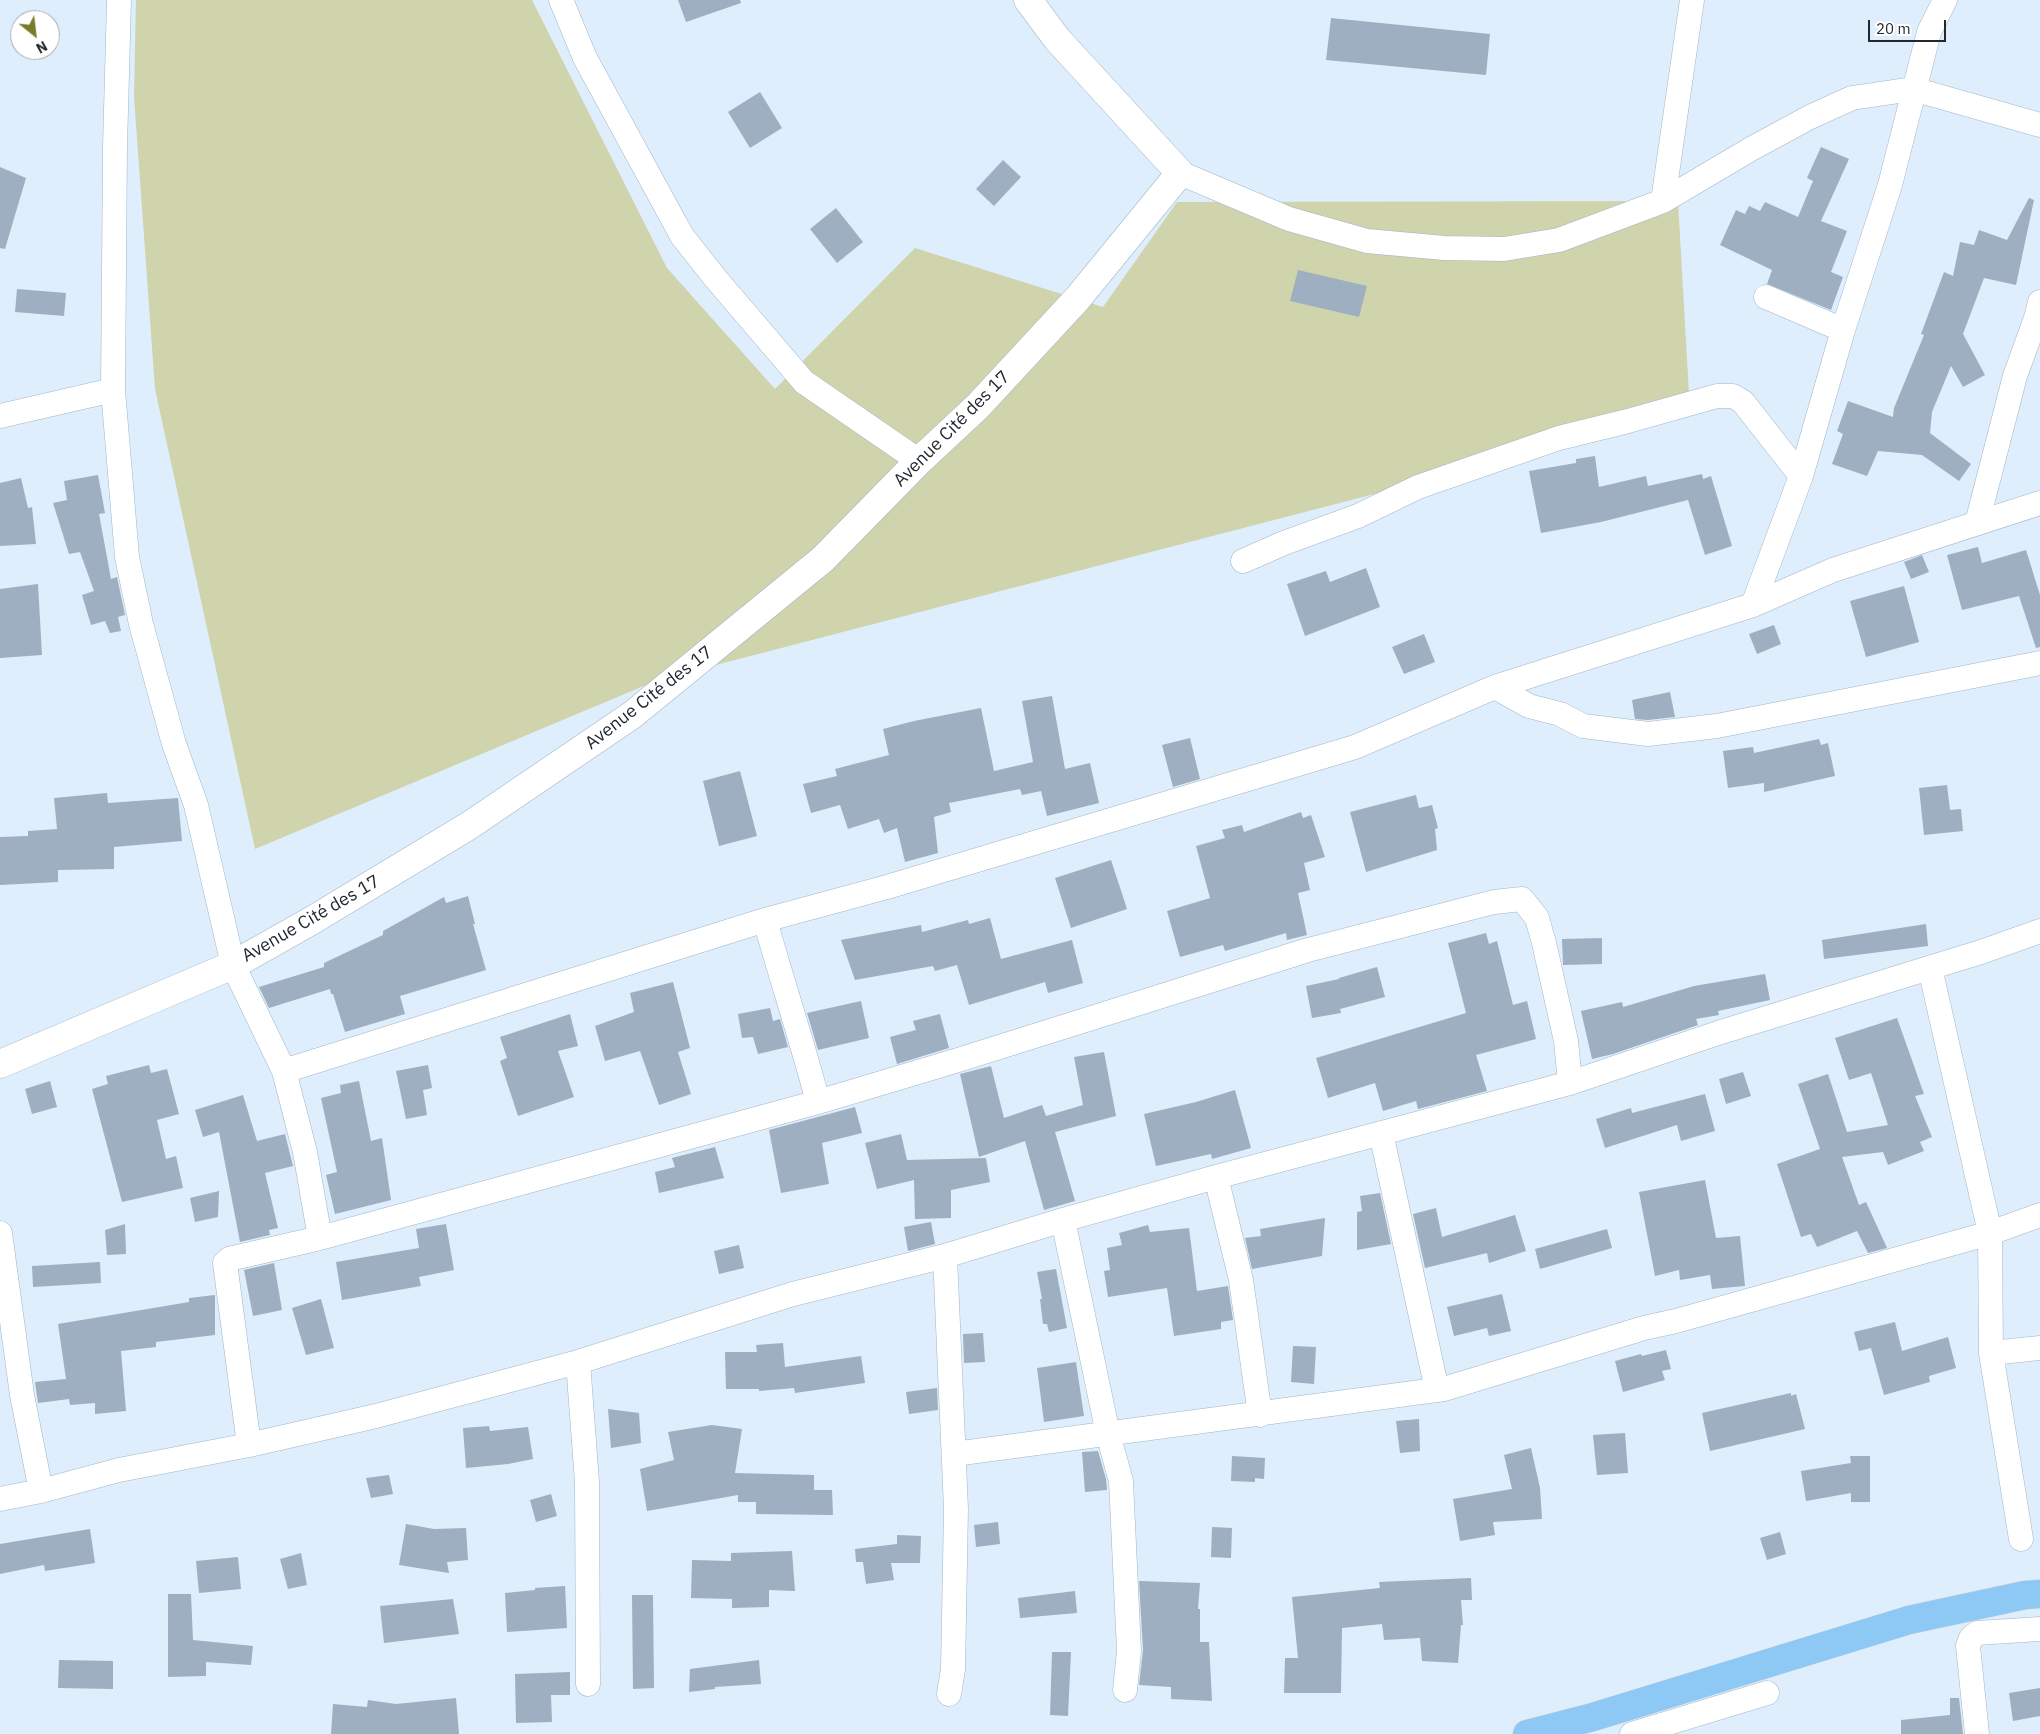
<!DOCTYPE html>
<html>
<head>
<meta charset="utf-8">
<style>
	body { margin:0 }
	#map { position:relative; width:2040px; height:1734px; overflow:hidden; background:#deeefc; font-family:"IBM Plex Sans",sans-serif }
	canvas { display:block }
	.north { position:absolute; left:10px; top:10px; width:50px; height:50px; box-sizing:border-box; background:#fff; border:1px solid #a6a9ac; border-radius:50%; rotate:151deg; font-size:14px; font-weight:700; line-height:20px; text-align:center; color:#21292f }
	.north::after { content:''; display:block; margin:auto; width:18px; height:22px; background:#777d27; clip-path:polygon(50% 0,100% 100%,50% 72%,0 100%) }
	.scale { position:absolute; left:1868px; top:20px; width:78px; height:22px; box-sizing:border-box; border:2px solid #21292f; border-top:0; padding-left:6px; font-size:15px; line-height:18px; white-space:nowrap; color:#21292f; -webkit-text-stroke:4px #fff; paint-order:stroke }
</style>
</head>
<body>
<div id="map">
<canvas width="2040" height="1734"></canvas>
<div class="north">N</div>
<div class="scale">20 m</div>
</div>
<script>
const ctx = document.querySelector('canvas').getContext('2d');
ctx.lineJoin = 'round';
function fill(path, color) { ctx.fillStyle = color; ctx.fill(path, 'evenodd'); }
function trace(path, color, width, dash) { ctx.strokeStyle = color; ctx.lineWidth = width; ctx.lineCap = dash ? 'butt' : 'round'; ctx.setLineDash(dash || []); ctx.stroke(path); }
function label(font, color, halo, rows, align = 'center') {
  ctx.font = font + ' "IBM Plex Sans",sans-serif'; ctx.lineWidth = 4.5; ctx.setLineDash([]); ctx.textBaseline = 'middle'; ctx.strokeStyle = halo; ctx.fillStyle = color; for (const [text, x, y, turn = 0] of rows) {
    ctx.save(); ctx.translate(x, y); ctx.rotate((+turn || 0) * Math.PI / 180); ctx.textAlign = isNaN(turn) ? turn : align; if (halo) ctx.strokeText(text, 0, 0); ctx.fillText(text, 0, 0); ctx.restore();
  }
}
fill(new Path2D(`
	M 136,0 L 532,0 L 667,268 L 775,389 L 915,248 L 1103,307 L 1177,202 L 1678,201 L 1690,412 L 658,680 L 255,849 L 155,389 L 134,97 Z`), '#cfd4ac');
fill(new Path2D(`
	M 678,0 L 740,0 L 741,3 L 686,22 Z
	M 1331,18 L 1490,34 L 1486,75 L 1326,60 Z
	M 760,92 L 782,128 L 750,148 L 728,112 Z
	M 1821,147 L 1849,159 L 1821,221 L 1847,231 L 1831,272 L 1843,277 L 1831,310 L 1767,284 L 1772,270 L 1720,245 L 1736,210 L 1745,214 L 1749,206 L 1760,211 L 1765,202 L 1798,217 L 1813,181 L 1807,178 Z
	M 1003,160 L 1021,177 L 994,206 L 976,189 Z
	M 0,167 L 26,178 L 5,249 L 0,248 Z
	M 2029,198 L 2034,200 L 2016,285 L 1984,278 L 1963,334 L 1985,375 L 1963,387 L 1951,366 L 1932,412 L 1930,433 L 1971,464 L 1959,481 L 1922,455 L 1878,451 L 1867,476 L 1832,464 L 1843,434 L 1837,431 L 1848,401 L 1893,417 L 1894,408 L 1924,335 L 1921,334 L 1944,272 L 1953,276 L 1960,242 L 1974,245 L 1979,230 L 2007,240 Z
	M 836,208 L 863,242 L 837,263 L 810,229 Z
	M 1298,270 L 1367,286 L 1359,317 L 1290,301 Z
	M 17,289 L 66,293 L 64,316 L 15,312 Z
	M 1595,456 L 1599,487 L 1646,476 L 1648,486 L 1702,474 L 1703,479 L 1711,476 L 1732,546 L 1705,555 L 1688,500 L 1601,522 L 1541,533 L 1529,471 L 1576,463 L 1576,459 Z
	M 98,475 L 105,513 L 99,514 L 111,579 L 117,577 L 125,615 L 118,617 L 121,631 L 110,633 L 105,621 L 91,625 L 82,595 L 94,591 L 80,552 L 69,554 L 53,503 L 67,500 L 64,481 Z
	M 21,478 L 28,508 L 32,507 L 36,544 L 0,546 L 0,483 Z
	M 1978,547 L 1982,563 L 2026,550 L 2040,595 L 2040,647 L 2036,648 L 2019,596 L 1962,610 L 1947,555 Z
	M 1922,555 L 1929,572 L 1911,579 L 1904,562 Z
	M 1366,568 L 1380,607 L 1305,636 L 1287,584 L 1326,571 L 1330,582 Z
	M 38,584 L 42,655 L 0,658 L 0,589 Z
	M 1904,586 L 1919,642 L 1866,657 L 1850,601 Z
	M 1774,625 L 1781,644 L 1757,654 L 1749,634 Z
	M 1424,634 L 1435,662 L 1404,674 L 1392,647 Z
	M 1670,692 L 1675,717 L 1648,720 L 1635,719 L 1632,700 Z
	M 1052,696 L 1065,769 L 1090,763 L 1099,803 L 1047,816 L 1041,791 L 1022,795 L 1020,789 L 949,803 L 951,812 L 934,817 L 938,853 L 905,862 L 897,828 L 884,833 L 879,819 L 848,829 L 840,805 L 811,813 L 803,784 L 837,776 L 835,769 L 889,755 L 883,729 L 914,721 L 981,708 L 994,771 L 1033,762 L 1022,701 Z
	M 1190,738 L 1200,779 L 1173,787 L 1162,745 Z
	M 1819,739 L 1821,745 L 1828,743 L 1835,776 L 1764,792 L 1764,783 L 1728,788 L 1723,751 L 1753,747 L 1754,753 Z
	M 740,771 L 757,836 L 719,846 L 703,781 Z
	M 1947,785 L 1950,810 L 1961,809 L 1963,831 L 1924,835 L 1919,788 Z
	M 107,793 L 108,803 L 178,798 L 182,841 L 114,847 L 114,869 L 58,870 L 58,882 L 0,885 L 0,837 L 28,836 L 28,831 L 57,829 L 54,798 Z
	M 1416,795 L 1419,808 L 1432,805 L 1438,828 L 1435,829 L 1437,850 L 1366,872 L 1350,812 Z
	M 1301,812 L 1303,818 L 1311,815 L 1325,857 L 1304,863 L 1310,890 L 1298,893 L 1307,935 L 1287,940 L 1286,933 L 1225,951 L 1223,945 L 1180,957 L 1167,911 L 1210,898 L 1196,846 L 1225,838 L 1222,830 L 1242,825 L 1244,832 Z
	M 1111,860 L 1127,909 L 1071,928 L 1055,878 Z
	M 468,896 L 475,924 L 473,924 L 486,970 L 400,996 L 405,1014 L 345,1032 L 333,994 L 331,994 L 330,989 L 269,1008 L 259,987 L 324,967 L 324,963 L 383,935 L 383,931 L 444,897 L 446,903 Z
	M 990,918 L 1001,959 L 1072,940 L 1083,983 L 1048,993 L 1045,982 L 969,1005 L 957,965 L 935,971 L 933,966 L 855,980 L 841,940 L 921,925 L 922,932 L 968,920 L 969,924 Z
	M 1926,924 L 1928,946 L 1824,959 L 1822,940 Z
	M 1486,933 L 1489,944 L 1497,941 L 1513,1005 L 1527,1001 L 1536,1039 L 1476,1055 L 1487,1091 L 1418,1109 L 1416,1101 L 1383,1111 L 1375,1083 L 1328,1098 L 1316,1058 L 1466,1013 L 1448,943 Z
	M 1602,938 L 1602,964 L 1563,965 L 1562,939 Z
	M 1377,967 L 1385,997 L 1340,1009 L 1341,1013 L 1312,1018 L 1306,986 L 1339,979 L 1339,978 Z
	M 1765,974 L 1770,1000 L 1718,1011 L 1719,1015 L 1696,1019 L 1698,1025 L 1613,1054 L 1592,1059 L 1581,1011 L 1622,1002 L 1623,1007 L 1694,986 Z
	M 673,982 L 690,1048 L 678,1052 L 691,1094 L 659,1105 L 640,1051 L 605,1061 L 595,1026 L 634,1012 L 630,993 Z
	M 861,1001 L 869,1038 L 818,1050 L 807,1013 Z
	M 770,1008 L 773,1021 L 780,1019 L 788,1047 L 758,1054 L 753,1037 L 742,1038 L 738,1014 Z
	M 570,1014 L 578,1046 L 558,1051 L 574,1097 L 518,1116 L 500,1061 L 507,1058 L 500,1037 Z
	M 940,1014 L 949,1048 L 897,1064 L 890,1037 L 916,1030 L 913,1021 Z
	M 1897,1018 L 1924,1094 L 1915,1096 L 1932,1137 L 1920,1142 L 1924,1151 L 1888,1165 L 1883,1152 L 1842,1157 L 1859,1205 L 1866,1202 L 1887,1248 L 1868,1253 L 1857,1231 L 1817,1247 L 1811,1234 L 1801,1237 L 1777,1164 L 1820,1149 L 1798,1084 L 1828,1074 L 1847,1132 L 1888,1125 L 1871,1073 L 1849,1080 L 1835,1038 Z
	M 1104,1052 L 1116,1116 L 1055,1132 L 1075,1201 L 1044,1210 L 1025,1141 L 979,1157 L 960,1074 L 991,1066 L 1004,1118 L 1042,1105 L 1046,1116 L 1083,1105 L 1074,1057 Z
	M 149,1065 L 151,1073 L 167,1069 L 179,1114 L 157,1120 L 166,1159 L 176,1156 L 183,1188 L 122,1202 L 92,1089 L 108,1084 L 106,1076 Z
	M 428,1065 L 432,1088 L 423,1090 L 427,1115 L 406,1119 L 396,1071 Z
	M 1743,1072 L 1751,1096 L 1726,1104 L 1719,1079 Z
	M 50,1081 L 57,1107 L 32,1114 L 25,1089 Z
	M 359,1081 L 371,1141 L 382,1138 L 391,1200 L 335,1214 L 326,1175 L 337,1172 L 321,1098 L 341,1093 L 340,1085 Z
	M 1235,1090 L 1251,1148 L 1212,1159 L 1211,1154 L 1156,1166 L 1144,1114 L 1196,1102 Z
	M 1705,1094 L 1715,1131 L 1681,1141 L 1677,1125 L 1605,1148 L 1596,1119 L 1631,1108 L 1632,1113 Z
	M 243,1095 L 257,1141 L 285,1134 L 293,1166 L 265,1173 L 278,1228 L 269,1230 L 270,1235 L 240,1242 L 219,1132 L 203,1137 L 195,1110 Z
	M 855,1107 L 862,1133 L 822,1143 L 829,1184 L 781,1193 L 769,1130 Z
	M 901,1134 L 907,1160 L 986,1158 L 990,1182 L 951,1190 L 951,1218 L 915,1219 L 914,1180 L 877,1189 L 865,1143 Z
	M 715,1147 L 724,1178 L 659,1193 L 655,1172 L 675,1167 L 672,1158 Z
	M 1705,1180 L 1716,1238 L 1740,1236 L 1745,1286 L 1712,1289 L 1710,1275 L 1680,1280 L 1679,1270 L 1655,1276 L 1639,1192 Z
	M 219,1191 L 218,1217 L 195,1222 L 190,1198 Z
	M 1380,1193 L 1391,1244 L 1357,1250 L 1357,1212 L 1362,1211 L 1360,1196 Z
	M 1436,1208 L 1442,1237 L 1515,1215 L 1526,1251 L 1489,1263 L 1487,1253 L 1425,1268 L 1413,1214 Z
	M 1325,1218 L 1322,1256 L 1252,1269 L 1245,1238 L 1261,1236 L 1260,1229 Z
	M 931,1222 L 935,1244 L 908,1251 L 904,1227 Z
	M 125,1224 L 126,1254 L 107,1255 L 105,1230 Z
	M 446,1224 L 454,1270 L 419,1277 L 421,1286 L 342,1300 L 336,1262 L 419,1248 L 416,1229 Z
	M 1148,1225 L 1150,1232 L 1189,1228 L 1197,1291 L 1228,1286 L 1233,1320 L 1221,1322 L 1221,1329 L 1174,1336 L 1167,1288 L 1108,1297 L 1104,1271 L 1110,1270 L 1107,1248 L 1122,1245 L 1119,1233 Z
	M 1607,1229 L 1612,1248 L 1540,1269 L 1535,1249 Z
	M 739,1245 L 744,1268 L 719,1274 L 714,1251 Z
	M 100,1262 L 101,1283 L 33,1287 L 32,1266 Z
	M 274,1263 L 282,1310 L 253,1316 L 244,1270 Z
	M 1056,1269 L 1067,1328 L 1049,1332 L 1047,1324 L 1043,1324 L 1040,1299 L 1042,1299 L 1037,1272 Z
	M 1502,1294 L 1511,1331 L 1489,1336 L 1487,1328 L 1454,1336 L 1447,1307 Z
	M 215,1295 L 215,1335 L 156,1342 L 156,1347 L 121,1351 L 126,1411 L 95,1414 L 95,1403 L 70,1405 L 69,1399 L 38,1403 L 35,1382 L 66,1379 L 58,1324 L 189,1302 L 189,1298 Z
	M 321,1299 L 334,1348 L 306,1355 L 292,1308 Z
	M 1895,1322 L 1902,1351 L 1948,1337 L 1956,1368 L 1929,1376 L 1930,1382 L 1884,1395 L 1871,1348 L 1859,1351 L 1854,1332 Z
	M 983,1333 L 985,1362 L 964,1363 L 963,1334 Z
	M 783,1343 L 785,1367 L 861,1356 L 865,1383 L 795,1393 L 794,1388 L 759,1391 L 759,1389 L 726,1389 L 725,1352 L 757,1352 L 756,1345 Z
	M 1293,1346 L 1316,1347 L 1314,1384 L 1291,1382 Z
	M 1666,1350 L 1671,1369 L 1662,1371 L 1665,1380 L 1623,1392 L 1615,1361 L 1641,1354 L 1642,1356 Z
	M 1076,1362 L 1084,1416 L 1044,1422 L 1037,1368 Z
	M 937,1388 L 938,1410 L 909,1414 L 906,1392 Z
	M 1791,1393 L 1791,1396 L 1796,1394 L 1805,1429 L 1710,1451 L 1702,1413 Z
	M 608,1409 L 639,1413 L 641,1443 L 611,1448 Z
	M 1419,1419 L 1420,1451 L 1400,1453 L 1396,1421 Z
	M 712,1425 L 742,1429 L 735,1473 L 814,1475 L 814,1490 L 832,1490 L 833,1515 L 756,1514 L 756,1502 L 738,1502 L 738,1495 L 647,1511 L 640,1469 L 674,1460 L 668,1432 Z
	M 489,1426 L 490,1431 L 528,1427 L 533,1459 L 508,1464 L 466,1468 L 463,1428 Z
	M 1625,1433 L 1628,1473 L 1597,1475 L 1593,1435 Z
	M 1531,1448 L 1540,1488 L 1542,1519 L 1493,1522 L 1495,1535 L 1460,1541 L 1453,1499 L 1512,1489 L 1504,1455 Z
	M 1098,1451 L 1106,1479 L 1107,1490 L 1085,1492 L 1082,1452 Z
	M 1232,1456 L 1265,1458 L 1264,1479 L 1255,1478 L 1255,1482 L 1231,1481 Z
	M 1850,1456 L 1870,1456 L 1870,1502 L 1851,1502 L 1851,1493 L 1806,1501 L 1801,1471 L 1851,1463 Z
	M 389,1475 L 393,1494 L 371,1498 L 366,1478 Z
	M 551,1494 L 557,1516 L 536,1522 L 530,1500 Z
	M 998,1522 L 1000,1544 L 976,1547 L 974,1525 Z
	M 406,1524 L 434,1529 L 466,1528 L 468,1560 L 447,1562 L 449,1573 L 399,1565 Z
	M 1212,1527 L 1232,1528 L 1231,1558 L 1211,1557 Z
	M 90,1529 L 95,1563 L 45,1571 L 44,1565 L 0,1574 L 0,1544 Z
	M 1780,1532 L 1786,1554 L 1767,1560 L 1760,1538 Z
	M 897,1535 L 921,1536 L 920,1563 L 891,1563 L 894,1580 L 866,1584 L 863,1562 L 856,1562 L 855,1549 L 897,1544 Z
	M 792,1551 L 795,1591 L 769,1590 L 769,1607 L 732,1608 L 732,1599 L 691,1598 L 692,1560 L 731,1561 L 731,1553 Z
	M 301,1553 L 307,1585 L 288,1589 L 280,1559 Z
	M 238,1557 L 241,1589 L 199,1593 L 196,1561 Z
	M 1471,1578 L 1472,1600 L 1461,1600 L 1463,1625 L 1461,1625 L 1458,1663 L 1422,1661 L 1420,1638 L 1384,1640 L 1382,1624 L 1342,1628 L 1341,1693 L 1284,1693 L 1285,1658 L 1298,1658 L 1292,1597 L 1380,1588 L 1379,1582 Z
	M 1139,1581 L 1200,1583 L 1198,1609 L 1200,1609 L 1200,1642 L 1209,1642 L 1212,1701 L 1171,1699 L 1171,1687 L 1139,1685 L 1143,1650 Z
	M 565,1586 L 567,1628 L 507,1632 L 505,1593 L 535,1590 L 535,1588 Z
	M 1075,1591 L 1077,1613 L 1020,1618 L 1018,1598 Z
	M 168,1594 L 191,1594 L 193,1640 L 253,1646 L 251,1665 L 206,1662 L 206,1676 L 168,1677 Z
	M 632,1595 L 653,1595 L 654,1688 L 633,1689 Z
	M 453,1599 L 459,1634 L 384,1643 L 380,1606 Z
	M 1052,1652 L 1071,1652 L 1068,1716 L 1050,1715 Z
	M 59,1660 L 113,1661 L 113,1689 L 58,1688 Z
	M 759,1660 L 761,1684 L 715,1687 L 715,1689 L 689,1692 L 690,1669 Z
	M 570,1672 L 570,1695 L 551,1695 L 552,1722 L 516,1723 L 515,1674 Z
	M 2040,1688 L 2040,1716 L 2013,1721 L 2009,1693 Z
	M 456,1698 L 459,1734 L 331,1734 L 333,1704 L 367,1707 L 368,1700 L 396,1704 Z
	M 1950,1698 L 1959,1698 L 1963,1734 L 1901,1734 L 1901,1720 L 1950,1715 Z`), '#9dafc0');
const minor = new Path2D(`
	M 119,0 L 115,147 L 113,390 L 127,557 L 141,624 L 174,744 L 196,805 L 233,965 L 284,1071 L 305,1152 L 320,1238
	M 561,0 L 585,58 L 682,236 L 716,279 L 804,382 L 919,461
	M 1180,173 L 1289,219 L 1367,241 L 1444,248 L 1504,249 L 1559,240 L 1663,201 L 1751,149 L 1810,117 L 1852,98 L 1913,89 L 2040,125
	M 1663,201 L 1692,0
	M 1766,297 L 1843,330
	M 0,416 L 113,390
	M 1977,523 L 2015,376 L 2036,318 L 2040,302
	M 1243,561 L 1284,543 L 1358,516 L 1418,487 L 1559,438 L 1628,421 L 1717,396 L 1733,396 L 1743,402 L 1801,476
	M 1753,605 L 1801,476 L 1843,330 L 1890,185 L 1929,32 L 1945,0
	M 1495,687 L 1529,706 L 1560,714 L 1583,726 L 1648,734 L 1717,726 L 2040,663
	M 765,920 C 782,981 802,1041 818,1102
	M 1930,968 L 1990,1233 L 1991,1353 L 2021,1539
	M 284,1071 L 765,920 L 887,887 L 1355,747 L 1495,687 L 1753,605 L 1833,570 L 2040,503
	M 1381,1133 L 1437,1390
	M 1216,1177 L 1241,1280 L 1260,1415
	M 1063,1220 L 1108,1434 L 1121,1481 L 1129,1651 L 1125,1690
	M 0,1233 L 22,1395 L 41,1491
	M 945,1256 L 956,1509 L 953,1669 L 949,1694
	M 1991,1353 L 2040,1348
	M 578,1362 L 587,1482 L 588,1684
	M 249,1445 L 225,1263 L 229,1259 L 320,1238 L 818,1102 L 955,1061 L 1308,950 L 1494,902 L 1522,899 L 1537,918 L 1544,943 L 1566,1041 L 1570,1083
	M 954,1454 L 1444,1389 L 1644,1328 L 1676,1321 L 1990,1233 L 2040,1215
	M 0,1499 L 41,1491 L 119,1470 L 249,1445 L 376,1416 L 578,1362 L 793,1294 L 945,1256 L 1063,1220 L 1216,1177 L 1570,1083 L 1718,1033 L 1981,952 L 2040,931
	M 1632,1734 L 1767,1693
	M 1977,1734 L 1968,1646 L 1971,1638 L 1977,1633 L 2040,1629`);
const tertiary = new Path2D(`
	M 0,1064 L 233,965 L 311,921 L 470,825 L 632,715 L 823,559 L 919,461 L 978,406 L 1078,298 L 1180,173 L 1057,39 L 1028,0`);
const primary = new Path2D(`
	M 1527,1734 L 1593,1717 L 1909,1620 L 2025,1595 L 2040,1594`);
trace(minor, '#a2b5c6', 25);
trace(tertiary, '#a2b5c6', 29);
trace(primary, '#ced0d1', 29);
trace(minor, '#fff', 24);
trace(tertiary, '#fff', 28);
trace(primary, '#8ec9f5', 28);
label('18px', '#21292f', '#fff', [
	["Avenue Cité des 17",952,429,-45],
	["Avenue Cité des 17",649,698,-38],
	["Avenue Cité des 17",311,919,-30]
]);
</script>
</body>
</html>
